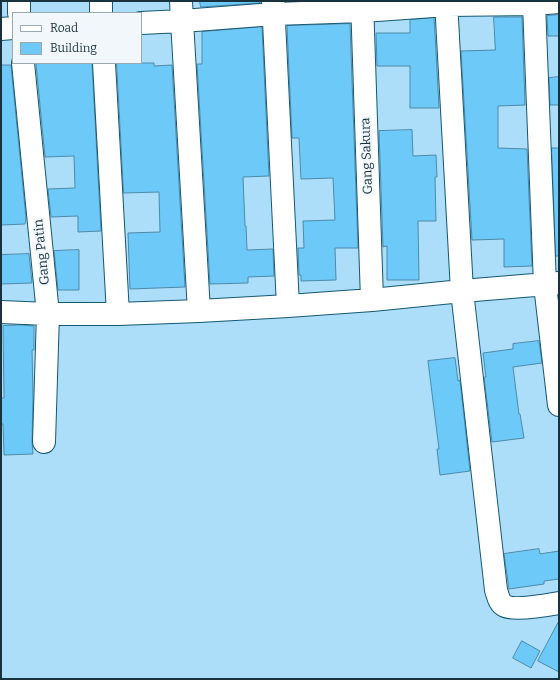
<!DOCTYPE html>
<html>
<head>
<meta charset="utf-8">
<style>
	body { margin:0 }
	#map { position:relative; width:560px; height:680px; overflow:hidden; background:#acddf9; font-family:Bitter,serif }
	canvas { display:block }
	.frame { position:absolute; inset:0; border:2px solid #18323f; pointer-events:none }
	.legend { position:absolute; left:12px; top:12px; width:130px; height:52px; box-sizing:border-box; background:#f1f7fb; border:1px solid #9aa8b0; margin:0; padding:5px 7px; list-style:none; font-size:12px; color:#18323f }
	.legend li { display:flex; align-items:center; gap:8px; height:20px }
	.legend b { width:20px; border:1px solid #9aa8b0 }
</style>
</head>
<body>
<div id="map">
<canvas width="560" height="680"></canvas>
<div class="frame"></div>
<ul class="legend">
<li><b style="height:5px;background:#fff"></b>Road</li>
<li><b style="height:11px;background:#6dc9f8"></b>Building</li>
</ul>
</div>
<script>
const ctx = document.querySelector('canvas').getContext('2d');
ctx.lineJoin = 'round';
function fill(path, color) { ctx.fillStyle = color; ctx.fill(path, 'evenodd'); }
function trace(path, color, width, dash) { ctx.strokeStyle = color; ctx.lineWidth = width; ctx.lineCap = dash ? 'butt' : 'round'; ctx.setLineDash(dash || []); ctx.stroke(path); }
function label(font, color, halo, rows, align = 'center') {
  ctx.font = font + ' Bitter,serif'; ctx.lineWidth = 4; ctx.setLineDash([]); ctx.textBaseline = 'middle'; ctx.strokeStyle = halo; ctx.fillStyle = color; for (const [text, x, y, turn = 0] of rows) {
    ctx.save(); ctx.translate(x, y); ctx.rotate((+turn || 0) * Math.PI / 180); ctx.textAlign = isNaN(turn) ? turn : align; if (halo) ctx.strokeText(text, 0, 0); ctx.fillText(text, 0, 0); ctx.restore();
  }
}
const building = new Path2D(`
	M 200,1 L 260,1 L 260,3 L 201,7 Z
	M 559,15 L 559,36 L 548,36 L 547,16 Z
	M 494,17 L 522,17 L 525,105 L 498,106 L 498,148 L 527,149 L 532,266 L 504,267 L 504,239 L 472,240 L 461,51 L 495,50 Z
	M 434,18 L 436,51 L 439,108 L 410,108 L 410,66 L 377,66 L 376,33 L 410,33 L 410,20 Z
	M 350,24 L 358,248 L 335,248 L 336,280 L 301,281 L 301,275 L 299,275 L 298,248 L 304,248 L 303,221 L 335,220 L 333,178 L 301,179 L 299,138 L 292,138 L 287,26 Z
	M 262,27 L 269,176 L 243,177 L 245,226 L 246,226 L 247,250 L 273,249 L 274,276 L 248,277 L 248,283 L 210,284 L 197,64 L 202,64 L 202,32 Z
	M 61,63 L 92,63 L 101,231 L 78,232 L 78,216 L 51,217 L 48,189 L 75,188 L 74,156 L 45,157 L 36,64 Z
	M 117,63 L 154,63 L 154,66 L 172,65 L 185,287 L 130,289 L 128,233 L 160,232 L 159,192 L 124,193 Z
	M 1,65 L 11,65 L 26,218 L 25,224 L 1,225 Z
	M 559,77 L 559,105 L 550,105 L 549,78 Z
	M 412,130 L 413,156 L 436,155 L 437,177 L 435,177 L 436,221 L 418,221 L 419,280 L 387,280 L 387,246 L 383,247 L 379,131 Z
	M 552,148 L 559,148 L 559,256 L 556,256 Z
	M 79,250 L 79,290 L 58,290 L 54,251 Z
	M 29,254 L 32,283 L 1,284 L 1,255 Z
	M 22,325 L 34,326 L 34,350 L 32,350 L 33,397 L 32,442 L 33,454 L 4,455 L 3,424 L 1,424 L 1,398 L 4,398 L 3,326 Z
	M 539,341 L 542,363 L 513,367 L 519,414 L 520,414 L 524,438 L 492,442 L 484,377 L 486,377 L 483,353 L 513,349 L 513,344 Z
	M 455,358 L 458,381 L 460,380 L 470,471 L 440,475 L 437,449 L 439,449 L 428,361 Z
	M 539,549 L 540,554 L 559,551 L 559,579 L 544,581 L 544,584 L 509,589 L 504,554 Z
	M 559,621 L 559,672 L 538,661 Z
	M 522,641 L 540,651 L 531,668 L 513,658 Z`);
fill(building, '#6dc9f8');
trace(building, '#4c8aa9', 1);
const minor = new Path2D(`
	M 19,1 L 19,13
	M 101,1 L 101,13
	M 181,1 L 182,21 L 199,311
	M 273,1 L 288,306
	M 362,1 L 372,300
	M 446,1 L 462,291 L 496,590 C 498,596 499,603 505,606 C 514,611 548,605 559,603
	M 534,4 L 545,285 L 559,405
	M 141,23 L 182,21 L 274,14 L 363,11 L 447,5 L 534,4 L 559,2
	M 1,29 L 13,28
	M 23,63 L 48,314 L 44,442
	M 104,63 L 118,314
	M 1,312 L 48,314 L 118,314 L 199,311 L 288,306 L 372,300 L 462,291 L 559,283`);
trace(minor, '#155875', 24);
trace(minor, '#fff', 22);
label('13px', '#18323f', '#f1f7fb', [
	["Gang Sakura",367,156,-92],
	["Gang Patin",42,252,-96]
]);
</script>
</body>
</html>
